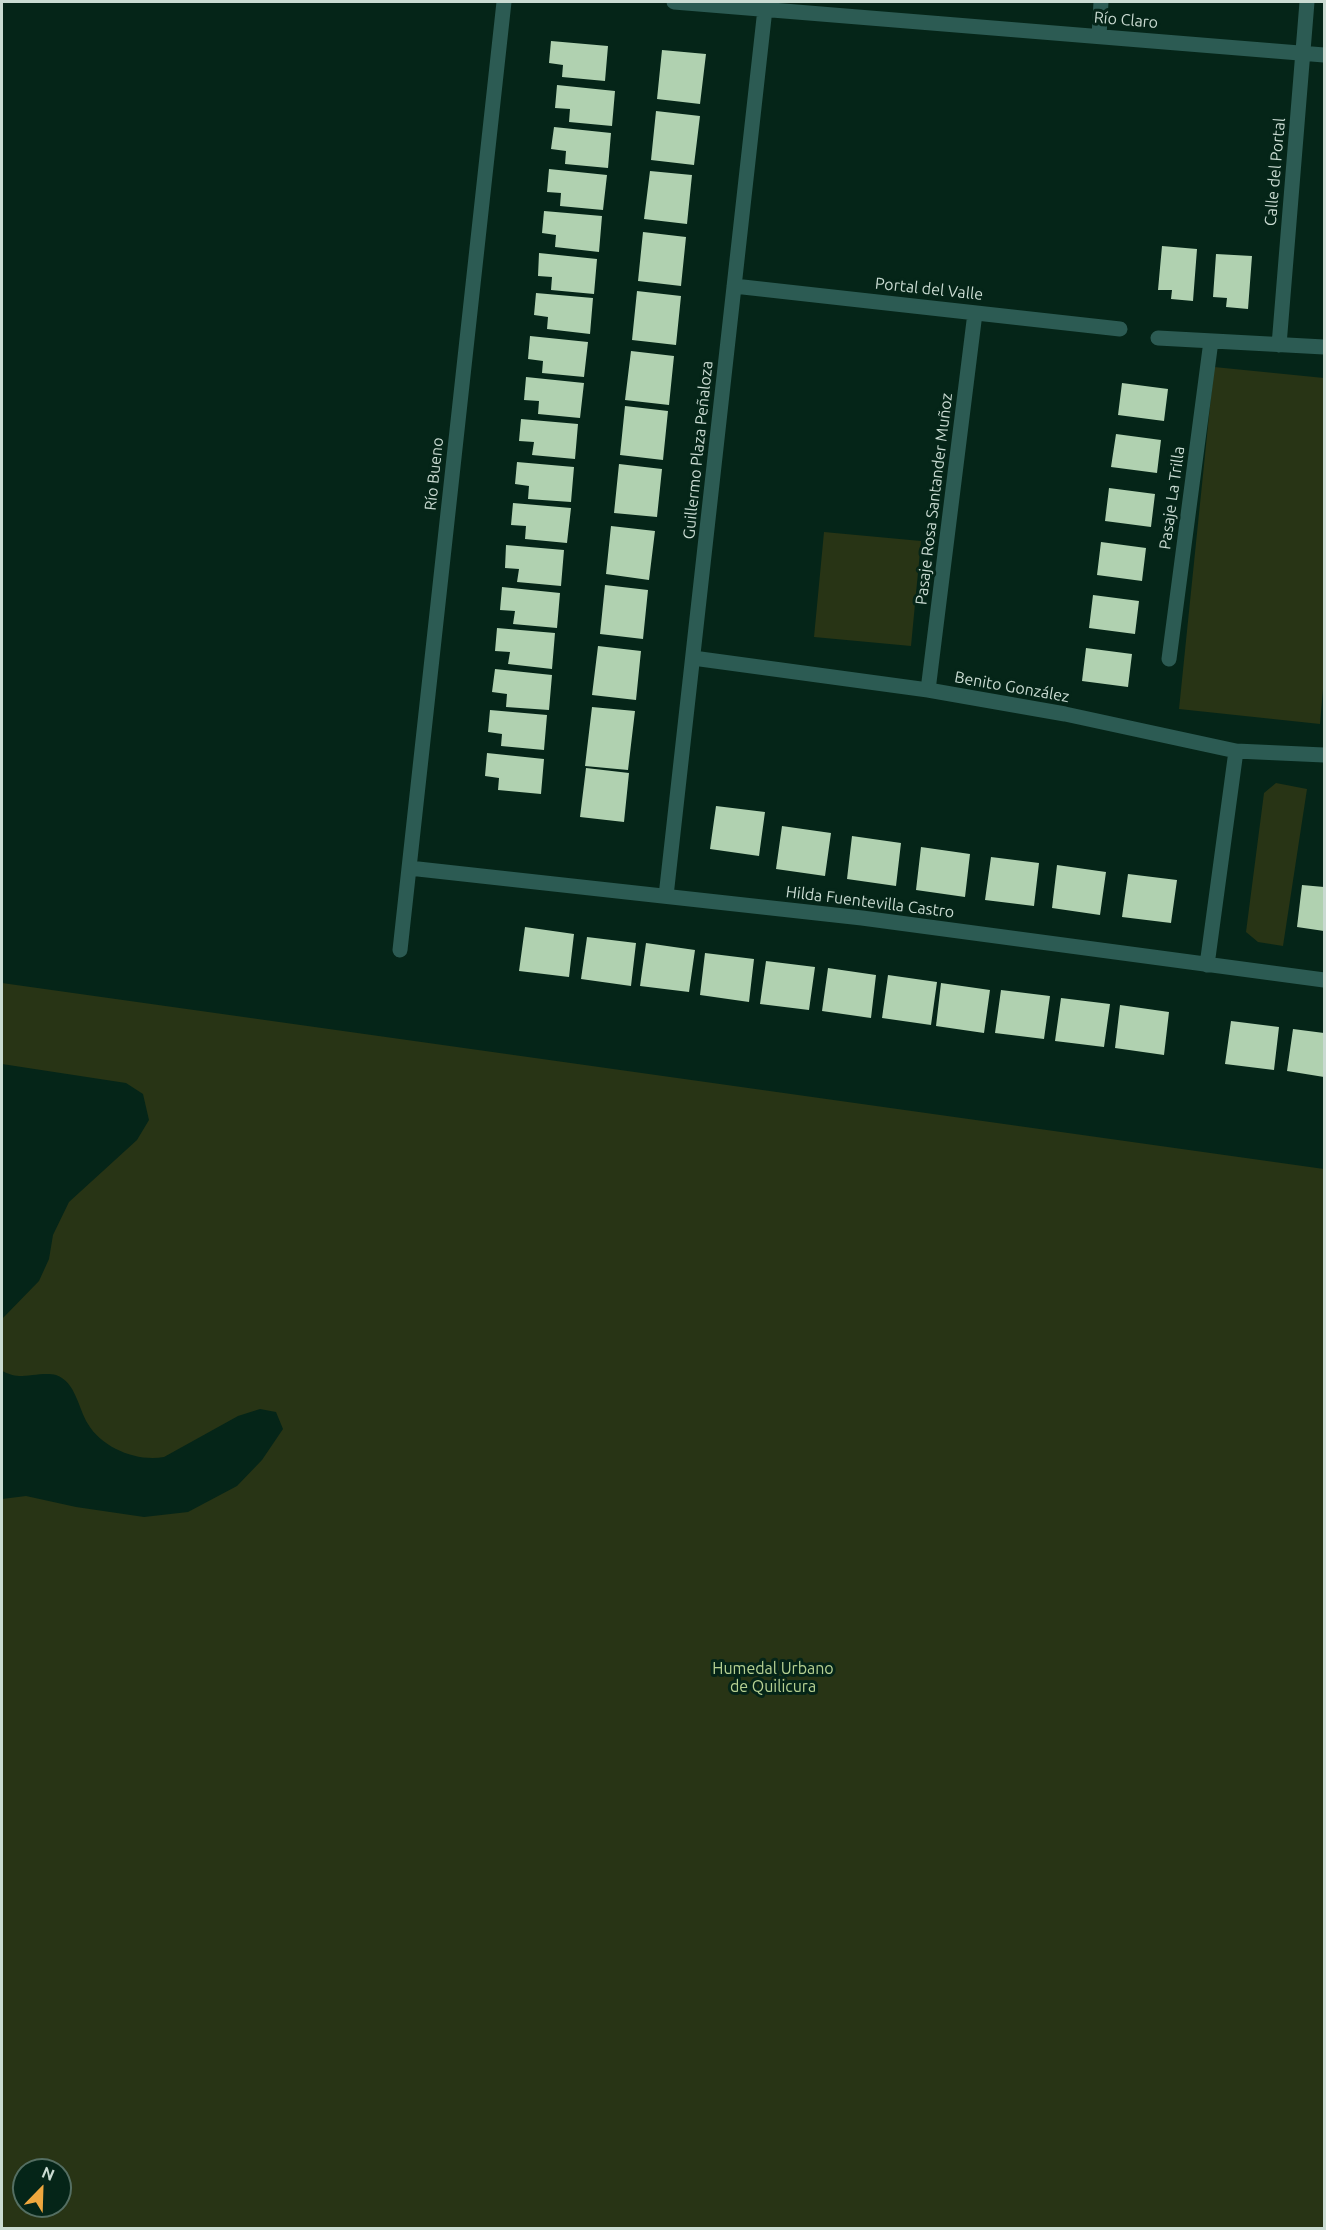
<!DOCTYPE html>
<html>
<head>
<meta charset="utf-8">
<style>
	body { margin:0 }
	#map { position:relative; width:1326px; height:2230px; overflow:hidden; background:#052518; font-family:Ubuntu,sans-serif }
	canvas { display:block }
	.frame { position:absolute; inset:0; border:3px solid #cadbd2; pointer-events:none }
	.north { position:absolute; left:12px; top:2158px; width:60px; height:60px; box-sizing:border-box; background:#052518; border:2px solid #546e62; border-radius:50%; rotate:23deg; font-size:16px; font-weight:700; line-height:24px; text-align:center; color:#cadbd2 }
	.north::after { content:''; display:block; margin:auto; width:21px; height:27px; background:#efa73e; clip-path:polygon(50% 0,100% 100%,50% 72%,0 100%) }
</style>
</head>
<body>
<div id="map">
<canvas width="1326" height="2230"></canvas>
<div class="frame"></div>
<div class="north">N</div>
</div>
<script>
const ctx = document.querySelector('canvas').getContext('2d');
ctx.lineJoin = 'round';
function fill(path, color) { ctx.fillStyle = color; ctx.fill(path, 'evenodd'); }
function trace(path, color, width, dash) { ctx.strokeStyle = color; ctx.lineWidth = width; ctx.lineCap = dash ? 'butt' : 'round'; ctx.setLineDash(dash || []); ctx.stroke(path); }
function label(font, color, halo, rows, align = 'center') {
  ctx.font = font + ' Ubuntu,sans-serif'; ctx.lineWidth = 6; ctx.setLineDash([]); ctx.textBaseline = 'middle'; ctx.strokeStyle = halo; ctx.fillStyle = color; for (const [text, x, y, turn = 0] of rows) {
    ctx.save(); ctx.translate(x, y); ctx.rotate((+turn || 0) * Math.PI / 180); ctx.textAlign = isNaN(turn) ? turn : align; if (halo) ctx.strokeText(text, 0, 0); ctx.fillText(text, 0, 0); ctx.restore();
  }
}
fill(new Path2D(`
	M 1214,367 L 1324,378 L 1324,677 L 1320,724 L 1179,709 Z
	M 824,532 L 921,541 L 911,646 L 814,637 Z
	M 1276,783 L 1307,789 L 1283,946 L 1258,942 L 1246,932 L 1264,793 Z
	M 2,983 L 1324,1169 L 1324,2228 L 2,2228 L 2,1499 L 26,1496 L 76,1507 L 144,1517 L 188,1512 L 237,1486 L 262,1460 L 283,1429 L 276,1412 L 260,1409 L 238,1416 L 164,1457 C 137,1462 102,1448 88,1424 C 78,1408 76,1382 56,1375 C 46,1372 30,1376 19,1376 C 13,1376 7,1373 2,1371 L 2,1319 L 39,1281 L 49,1259 L 53,1235 L 69,1202 L 137,1140 L 149,1120 L 143,1094 L 126,1083 L 2,1064 ZM 24,2170 L 60,2170 L 60,2206 L 24,2206 Z`), '#283415');
fill(new Path2D(`
	M 551,41 L 608,46 L 605,81 L 562,77 L 563,65 L 549,63 Z
	M 662,50 L 706,54 L 700,104 L 657,99 Z
	M 557,85 L 615,91 L 612,126 L 569,122 L 570,109 L 555,108 Z
	M 656,111 L 700,116 L 694,165 L 651,160 Z
	M 554,127 L 611,133 L 608,168 L 565,164 L 566,151 L 551,149 Z
	M 549,169 L 607,175 L 603,210 L 560,206 L 561,193 L 547,192 Z
	M 650,171 L 692,175 L 687,224 L 644,219 Z
	M 544,211 L 602,216 L 599,252 L 555,247 L 556,235 L 542,233 Z
	M 643,232 L 686,237 L 681,286 L 638,281 Z
	M 1162,246 L 1197,249 L 1193,301 L 1171,299 L 1172,290 L 1158,290 Z
	M 539,253 L 597,259 L 594,294 L 551,290 L 552,277 L 538,276 Z
	M 1216,254 L 1252,256 L 1248,309 L 1226,307 L 1227,298 L 1213,297 Z
	M 637,291 L 681,296 L 676,345 L 632,340 Z
	M 536,293 L 593,298 L 590,334 L 547,329 L 548,317 L 534,315 Z
	M 530,336 L 588,342 L 584,377 L 542,373 L 543,361 L 528,359 Z
	M 631,351 L 674,356 L 669,405 L 625,400 Z
	M 526,377 L 584,383 L 580,418 L 538,414 L 539,401 L 524,400 Z
	M 1122,383 L 1168,389 L 1164,421 L 1118,415 Z
	M 625,406 L 668,411 L 663,460 L 620,455 Z
	M 521,419 L 578,424 L 575,459 L 532,455 L 534,442 L 519,441 Z
	M 1116,434 L 1161,440 L 1157,473 L 1111,467 Z
	M 517,462 L 574,467 L 571,502 L 528,499 L 529,486 L 515,484 Z
	M 619,464 L 662,469 L 657,517 L 614,513 Z
	M 1109,488 L 1155,494 L 1151,527 L 1105,521 Z
	M 513,503 L 571,508 L 567,543 L 525,539 L 526,526 L 511,525 Z
	M 611,526 L 655,531 L 649,580 L 606,574 Z
	M 1101,542 L 1146,548 L 1142,581 L 1097,575 Z
	M 506,545 L 564,550 L 561,586 L 517,582 L 519,569 L 505,568 Z
	M 605,585 L 648,590 L 643,639 L 600,634 Z
	M 502,587 L 560,593 L 557,628 L 513,624 L 515,611 L 500,610 Z
	M 1093,595 L 1139,601 L 1135,634 L 1089,628 Z
	M 497,628 L 555,633 L 552,669 L 508,664 L 510,652 L 495,651 Z
	M 598,646 L 641,651 L 636,700 L 592,695 Z
	M 1086,648 L 1132,654 L 1128,687 L 1082,681 Z
	M 495,669 L 552,675 L 549,710 L 506,707 L 507,694 L 492,692 Z
	M 592,707 L 635,711 L 628,770 L 585,766 Z
	M 490,710 L 547,715 L 544,750 L 501,746 L 502,734 L 488,732 Z
	M 487,753 L 544,759 L 541,794 L 498,790 L 499,778 L 485,776 Z
	M 586,768 L 629,773 L 624,822 L 580,817 Z
	M 716,806 L 765,812 L 759,856 L 710,849 Z
	M 782,826 L 831,833 L 825,876 L 776,869 Z
	M 852,836 L 901,843 L 896,886 L 847,879 Z
	M 921,847 L 970,854 L 965,897 L 916,890 Z
	M 991,857 L 1039,863 L 1034,906 L 985,900 Z
	M 1057,865 L 1106,872 L 1100,915 L 1052,908 Z
	M 1128,874 L 1177,880 L 1171,923 L 1122,917 Z
	M 1302,885 L 1324,887 L 1324,931 L 1297,927 Z
	M 525,927 L 574,934 L 569,977 L 519,971 Z
	M 587,937 L 636,943 L 631,986 L 581,979 Z
	M 646,943 L 695,950 L 689,992 L 640,986 Z
	M 705,953 L 754,959 L 749,1002 L 700,995 Z
	M 766,961 L 815,967 L 809,1010 L 760,1004 Z
	M 828,968 L 876,975 L 871,1018 L 822,1011 Z
	M 888,975 L 937,982 L 931,1025 L 882,1018 Z
	M 941,983 L 990,990 L 984,1033 L 936,1026 Z
	M 1001,990 L 1050,996 L 1044,1039 L 995,1033 Z
	M 1061,998 L 1110,1004 L 1104,1047 L 1055,1041 Z
	M 1120,1005 L 1169,1012 L 1164,1055 L 1115,1048 Z
	M 1231,1021 L 1279,1027 L 1274,1070 L 1225,1064 Z
	M 1293,1029 L 1324,1033 L 1324,1077 L 1287,1071 Z`), '#b0d1b0');
trace(new Path2D(`
	M 674,2 L 1324,55
	M 1099,36 L 1101,2
	M 734,286 L 1120,329
	M 1158,338 L 1324,347
	M 1279,345 L 1307,2
	M 693,658 L 928,690 L 1065,714 L 1236,751 L 1324,755
	M 1169,659 L 1211,341
	M 928,690 L 975,313
	M 409,868 L 862,918 L 1324,980
	M 666,896 L 765,9
	M 400,950 L 504,2
	M 1207,965 L 1236,751`), '#2c5b53', 15);
label('16px', '#cadbd2', '#052518', [
	["Río Claro",1126,20,5],
	["Calle del Portal",1275,172,-85],
	["Portal del Valle",929,289,6],
	["Guillermo Plaza Peñaloza",698,450,-84],
	["Río Bueno",434,474,-84],
	["Pasaje La Trilla",1172,498,-82],
	["Pasaje Rosa Santander Muñoz",934,499,-83],
	["Benito González",1012,687,10],
	["Hilda Fuentevilla Castro",870,902,7]
]);
label('16px', '#b7d193', '#052518', [
	["Humedal Urbano",773,1669],
	["de Quilicura",773,1687]
]);
</script>
</body>
</html>
